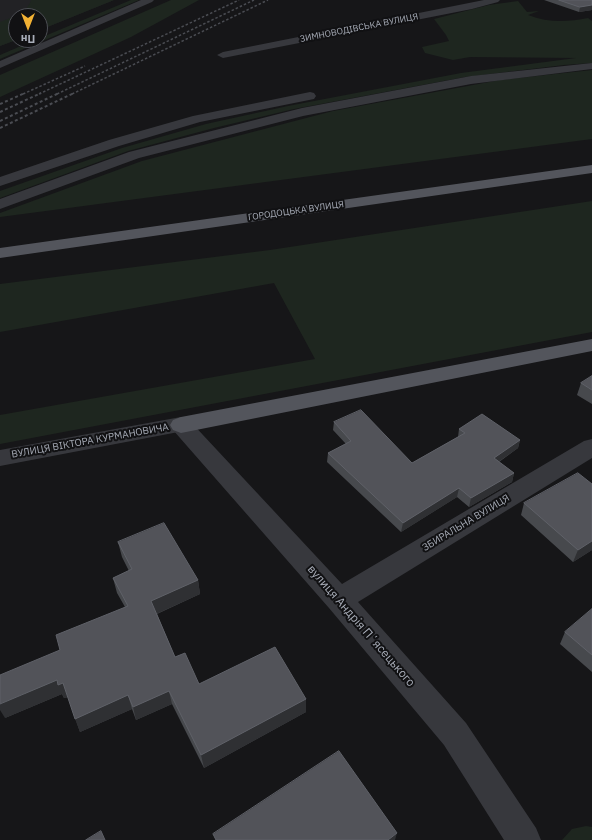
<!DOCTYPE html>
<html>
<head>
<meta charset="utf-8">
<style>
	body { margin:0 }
	#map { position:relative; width:592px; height:840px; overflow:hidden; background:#161618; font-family:"IBM Plex Sans",sans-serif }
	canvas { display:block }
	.north { position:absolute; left:8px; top:8px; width:40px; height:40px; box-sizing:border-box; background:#111113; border:1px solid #4d4f55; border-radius:50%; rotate:180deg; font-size:11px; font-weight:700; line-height:16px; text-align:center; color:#a8adb8 }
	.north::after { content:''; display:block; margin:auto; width:14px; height:18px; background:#f2b134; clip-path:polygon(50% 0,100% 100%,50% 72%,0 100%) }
</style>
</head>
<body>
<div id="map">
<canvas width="592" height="840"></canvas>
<div class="north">Пн</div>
</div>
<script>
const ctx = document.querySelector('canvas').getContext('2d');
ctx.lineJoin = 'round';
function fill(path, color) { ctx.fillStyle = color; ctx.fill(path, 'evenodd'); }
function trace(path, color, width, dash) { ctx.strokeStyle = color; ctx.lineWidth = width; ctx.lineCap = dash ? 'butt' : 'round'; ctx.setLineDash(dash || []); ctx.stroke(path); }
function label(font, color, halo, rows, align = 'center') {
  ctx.font = font + ' "IBM Plex Sans",sans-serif'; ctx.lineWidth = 4; ctx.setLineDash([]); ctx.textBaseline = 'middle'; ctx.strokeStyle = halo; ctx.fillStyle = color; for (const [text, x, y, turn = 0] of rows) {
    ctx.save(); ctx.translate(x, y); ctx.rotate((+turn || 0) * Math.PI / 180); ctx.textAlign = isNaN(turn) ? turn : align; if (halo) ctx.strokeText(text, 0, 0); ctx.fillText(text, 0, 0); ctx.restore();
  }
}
fill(new Path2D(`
	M 0,0 L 114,0 L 40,30 L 40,16 L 16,16 L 16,40 L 0,46 Z`), '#222225');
fill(new Path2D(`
	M 31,0 L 114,0 L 40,30 L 40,16 L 16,16 L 16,40 L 0,46 L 0,22 C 11,18 28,12 31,0 Z
	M 131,0 L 139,0 L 0,59 L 0,55 L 35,40 L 40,40 L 40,38 Z
	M 171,0 L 199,0 L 131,37 L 0,97 L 0,75 Z
	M 518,1 L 527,12 L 539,11 L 528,15 C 548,23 568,22 588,18 L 592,21 L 592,63 L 564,65 L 465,77 L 294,109 L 214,128 L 128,151 L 0,198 L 0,191 L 122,148 L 206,124 L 288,106 L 461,73 L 576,58 L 470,57 L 453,60 L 425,53 L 422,47 L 449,41 L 446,35 L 434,19 L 489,5 Z
	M 592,70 L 592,139 L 0,217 L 0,213 L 142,161 L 333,111 L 500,80 Z
	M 592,201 L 592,332 L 0,444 L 0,415 L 315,359 L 274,283 L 0,332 L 0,284 L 270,250 Z
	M 586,826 L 592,827 L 592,840 L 562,840 L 572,829 Z`), '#1e261f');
fill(new Path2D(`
	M 484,0 L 500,0 L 498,2 L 472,9 L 223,58 L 217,55 L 223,52 Z
	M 181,417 L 189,420 L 342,584 L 584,441 L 592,439 L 592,458 L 358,602 L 466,723 L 536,828 L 541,840 L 504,840 L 444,745 L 329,608 L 173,430 L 170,425 L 173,420 Z`), '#37383d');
fill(new Path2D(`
	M 141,0 L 154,0 L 152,2 L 0,68 L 0,61 Z
	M 592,63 L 592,69 L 471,84 L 303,116 L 139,158 L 0,209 L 0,199 L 129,152 L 302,108 L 471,76 Z
	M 310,92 L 314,93 L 316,96 L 314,99 L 200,122 L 119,146 L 0,186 L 0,177 L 109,140 L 193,116 Z
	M 181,417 L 189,420 L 192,425 L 189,430 L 0,466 L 0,450 Z`), '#37383d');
fill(new Path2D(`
	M 592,165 L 592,173 L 0,258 L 0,248 Z
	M 592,339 L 592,351 L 181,433 L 173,430 L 170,425 L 173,420 L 181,417 Z`), '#53555c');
trace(new Path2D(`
	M 23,94 L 85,66
	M 39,94 L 239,0
	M 57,94 L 254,0
	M 72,94 L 268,0`), '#4a4c52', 1.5, [2.5, 2]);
trace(new Path2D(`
	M 0,104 L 25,93
	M 0,112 L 41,93
	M 0,121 L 59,93
	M 0,128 L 74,93`), '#4a4c52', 2, [3, 2.5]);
fill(new Path2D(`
	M 544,0 L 592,0 L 592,10 L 579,12 Z
	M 592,376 L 592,404 L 577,395 L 581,383 Z
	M 334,422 L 412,463 L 458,437 L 459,429 L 520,440 L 518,448 L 499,462 L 514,473 L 512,482 L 469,507 L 457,497 L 401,532 L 327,462 L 328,453 L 346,444 L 333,430 Z
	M 524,503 L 592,550 L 573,562 L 521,515 Z
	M 118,542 L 198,580 L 200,594 L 157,614 L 175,657 L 199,684 L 306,699 L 306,712 L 204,768 L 172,704 L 136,720 L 132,709 L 80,732 L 68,697 L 64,698 L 62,694 L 5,718 L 60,650 L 125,607 L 117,593 L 113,578 L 129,571 L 122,557 Z
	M 592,609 L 592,672 L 560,644 L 565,632 Z`), '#47494d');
fill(new Path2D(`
	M 592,5 L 592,10 L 579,12 L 580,7 Z
	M 520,440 L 518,448 L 491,467 L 494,458 Z
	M 514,473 L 512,482 L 469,507 L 471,498 Z
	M 459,488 L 457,497 L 401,532 L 403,523 Z
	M 592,541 L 592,550 L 573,562 L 578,550 Z
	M 198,580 L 200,594 L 154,615 L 151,601 Z
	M 57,680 L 63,683 L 69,697 L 64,698 L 62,694 L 5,718 L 0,710 L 0,704 Z
	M 169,691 L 172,704 L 136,720 L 133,707 Z
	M 128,695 L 132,709 L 80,732 L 75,719 Z
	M 306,699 L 306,712 L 204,768 L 201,755 Z
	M 397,833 L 395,840 L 388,840 Z`), '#2f3033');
const building = new Path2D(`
	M 559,0 L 592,0 L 592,5 L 580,7 Z
	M 592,376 L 592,390 L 581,383 Z
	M 361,410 L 412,463 L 465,433 L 459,429 L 482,414 L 520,440 L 494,458 L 514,473 L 471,498 L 459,488 L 403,523 L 328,453 L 351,441 L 334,422 Z
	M 578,473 L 592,484 L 592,541 L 578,550 L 524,503 Z
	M 164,523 L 198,580 L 151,601 L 175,657 L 185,653 L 199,684 L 275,647 L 306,699 L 201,755 L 169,691 L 133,707 L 128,695 L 75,719 L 63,683 L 58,685 L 57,680 L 0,704 L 0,675 L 60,650 L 56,635 L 128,606 L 113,578 L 132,569 L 118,542 Z
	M 592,609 L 592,655 L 565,632 Z
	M 339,751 L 397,833 L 388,840 L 216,840 L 213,834 Z
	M 101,831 L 105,840 L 86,840 Z`);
fill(building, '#525359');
trace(building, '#5f6168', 1);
label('9px', '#a8adb8', '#111113', [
	["ЗИМНОВОДІВСЬКА ВУЛИЦЯ",359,28,-11],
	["ГОРОДОЦЬКА ВУЛИЦЯ",296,211,-8]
]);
label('10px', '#a8adb8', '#111113', [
	["ВУЛИЦЯ ВІКТОРА КУРМАНОВИЧА",90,441,-10],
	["ЗБИРАЛЬНА ВУЛИЦЯ",466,523,-31]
]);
label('12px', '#a8adb8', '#111113', [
	["вулиця Андрія Пʼясецького",361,626,49]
]);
</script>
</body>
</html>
